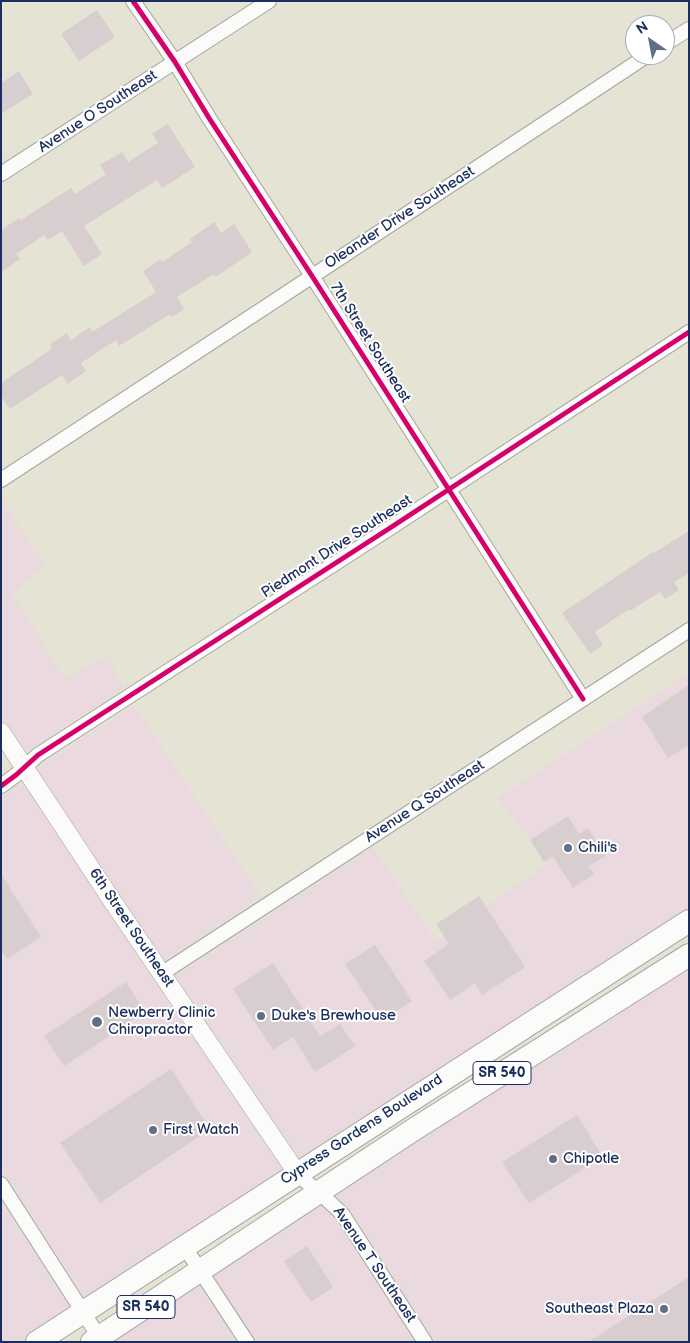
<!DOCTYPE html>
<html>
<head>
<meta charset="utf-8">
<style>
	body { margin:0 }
	#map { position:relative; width:690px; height:1343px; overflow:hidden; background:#e5e3d4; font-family:"Balsamiq Sans",sans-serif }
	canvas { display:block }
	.frame { position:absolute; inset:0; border:2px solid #1b2f5e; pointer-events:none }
	.north { position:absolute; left:625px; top:15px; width:50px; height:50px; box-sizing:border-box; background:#fff; border:1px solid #a4acbf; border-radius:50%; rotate:327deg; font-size:14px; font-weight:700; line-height:20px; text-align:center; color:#1b2f5e }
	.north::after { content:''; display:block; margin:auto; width:18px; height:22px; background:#626e87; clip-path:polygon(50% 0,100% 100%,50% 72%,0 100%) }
</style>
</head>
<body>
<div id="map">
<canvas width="690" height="1343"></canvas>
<div class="frame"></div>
<div class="north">N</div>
</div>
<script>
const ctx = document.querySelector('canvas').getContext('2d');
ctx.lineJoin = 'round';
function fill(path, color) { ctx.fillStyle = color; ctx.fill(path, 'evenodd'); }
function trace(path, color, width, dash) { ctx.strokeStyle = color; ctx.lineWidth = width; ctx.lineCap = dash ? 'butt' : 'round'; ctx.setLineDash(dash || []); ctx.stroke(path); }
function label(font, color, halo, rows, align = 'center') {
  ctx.font = font + ' "Balsamiq Sans",sans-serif'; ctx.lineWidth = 4; ctx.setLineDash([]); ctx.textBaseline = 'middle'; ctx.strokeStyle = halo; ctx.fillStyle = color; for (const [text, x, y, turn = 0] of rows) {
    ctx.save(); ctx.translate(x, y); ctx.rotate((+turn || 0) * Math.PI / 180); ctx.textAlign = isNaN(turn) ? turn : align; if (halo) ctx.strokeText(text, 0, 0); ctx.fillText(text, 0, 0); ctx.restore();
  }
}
fill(new Path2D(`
	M 1,498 L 45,566 L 12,593 L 65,679 L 108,655 L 124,688 L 25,753 L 1,716 Z
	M 689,673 L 689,908 L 588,974 L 583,972 L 582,978 L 298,1160 L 174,977 L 373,847 L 436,941 L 548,863 L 498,798 Z
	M 134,705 L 261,897 L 163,961 L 36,769 L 44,763 Z
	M 23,782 L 159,987 L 284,1170 L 85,1299 L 1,1168 L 1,797 Z
	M 689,967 L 689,1342 L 435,1342 L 350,1210 L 335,1193 L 637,1000 L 643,1000 L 643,996 Z
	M 1,1200 L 71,1308 L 19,1342 L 1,1342 Z
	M 319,1203 L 336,1220 L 415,1342 L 257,1342 L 213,1274 Z
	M 198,1284 L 237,1342 L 110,1342 Z`), '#ead9de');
fill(new Path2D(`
	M 97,10 L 115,37 L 79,61 L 61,34 Z
	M 19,71 L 33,94 L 1,114 L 1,83 Z
	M 168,124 L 195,167 L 162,188 L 157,180 L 84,226 L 102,254 L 84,266 L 62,231 L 48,240 L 44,235 L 16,254 L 20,259 L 1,272 L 1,230 L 19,218 L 21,220 L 71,188 L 75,194 L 106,174 L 100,165 L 122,152 L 128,162 L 158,143 L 152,134 Z
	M 214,222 L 221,233 L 234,224 L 252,252 L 216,277 L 214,274 L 177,297 L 184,309 L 172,317 L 170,314 L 119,346 L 116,340 L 81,363 L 86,371 L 68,384 L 62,375 L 10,409 L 1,396 L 1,383 L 52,349 L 50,344 L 67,333 L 71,340 L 90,327 L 92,332 L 156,292 L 143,271 L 161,259 L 162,262 L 192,242 L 190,239 Z
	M 689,531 L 689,573 L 674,582 L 679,590 L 665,599 L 660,592 L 630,611 L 629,609 L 595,632 L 603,645 L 590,654 L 562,613 L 653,552 L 654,553 Z
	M 689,685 L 689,745 L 668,758 L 642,717 Z
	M 568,816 L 579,834 L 588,828 L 606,856 L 589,866 L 594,874 L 573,888 L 553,856 L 544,862 L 530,840 Z
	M 1,874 L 41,937 L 7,959 L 1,950 Z
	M 479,896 L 525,967 L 482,995 L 475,983 L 450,1000 L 424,961 L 449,944 L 436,924 Z
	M 375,945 L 412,1001 L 382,1020 L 345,964 Z
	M 273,963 L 320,1036 L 340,1024 L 355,1046 L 315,1072 L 293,1037 L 273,1050 L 233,989 Z
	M 126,982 L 145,1012 L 64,1066 L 44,1036 Z
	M 171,1069 L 210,1129 L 100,1203 L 60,1143 Z
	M 577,1115 L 603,1157 L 529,1203 L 502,1162 Z
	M 307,1246 L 333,1287 L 311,1302 L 284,1261 Z
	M 689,1277 L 689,1342 L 588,1342 Z`), '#d8ced0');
const minor = new Path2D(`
	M 133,1 L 175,62 L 209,118 L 312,276 L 583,699
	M 665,44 L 689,29
	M 1,174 L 269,1
	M 1,480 L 267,306 L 648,55
	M 1,786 L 16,775 L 38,755 L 393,526 L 689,332
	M 161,974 L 689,630
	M 297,1173 C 312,1188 328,1199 343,1215 L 425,1342
	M 1,1184 L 99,1337
	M 184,1246 L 247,1342`);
const tertiary = new Path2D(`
	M 1,732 L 113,902 L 297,1173`);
const primary = new Path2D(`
	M 37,1342 L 689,921
	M 92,1342 L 413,1130 L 689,955`);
trace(minor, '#a4a5a2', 16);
trace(tertiary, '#a4a5a2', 19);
trace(primary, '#a4a5a2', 24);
trace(minor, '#fbfbf9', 14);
trace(tertiary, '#fbfbf9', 18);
trace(primary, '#fbfbf9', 22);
trace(new Path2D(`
	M 133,1 L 175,62 L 209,118 L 312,276 L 583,699
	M 1,786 L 16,775 L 38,755 L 393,526 L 689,332`), '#d6006c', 5);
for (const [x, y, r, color] of [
	[568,848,5,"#626e87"],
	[261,1016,5,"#626e87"],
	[97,1022,6,"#626e87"],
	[153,1130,5,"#626e87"],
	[553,1159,5,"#626e87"],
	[664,1309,5,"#626e87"]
]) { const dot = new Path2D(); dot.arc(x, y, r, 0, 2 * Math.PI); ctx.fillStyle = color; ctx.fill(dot); trace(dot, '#fff', 2); }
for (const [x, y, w] of [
	[502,1073,58],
	[146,1307,58]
]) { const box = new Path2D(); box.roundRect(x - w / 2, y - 11.5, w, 23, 4); ctx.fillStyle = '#fff'; ctx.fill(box); trace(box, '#1b2f5e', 1); }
label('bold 14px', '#1b2f5e', null, [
	["SR 540",502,1073],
	["SR 540",146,1307]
]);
label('15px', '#1b2f5e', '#fff', [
	["Avenue O Southeast",98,112,-33],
	["Oleander Drive Southeast",400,218,-33],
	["7th Street Southeast",370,343,58],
	["Piedmont Drive Southeast",337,547,-33],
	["Avenue Q Southeast",425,802,-33],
	["6th Street Southeast",131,928,56],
	["Cypress Gardens Boulevard",362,1130,-33],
	["Avenue T Southeast",374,1265,56]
]);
label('15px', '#1b2f5e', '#fff', [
	["Chili's",578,848],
	["Newberry Clinic",108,1013],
	["Chiropractor",108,1030],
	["Duke's Brewhouse",271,1016],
	["First Watch",163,1130],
	["Chipotle",563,1159],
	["Southeast Plaza",654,1309,"right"]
], 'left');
</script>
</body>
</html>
